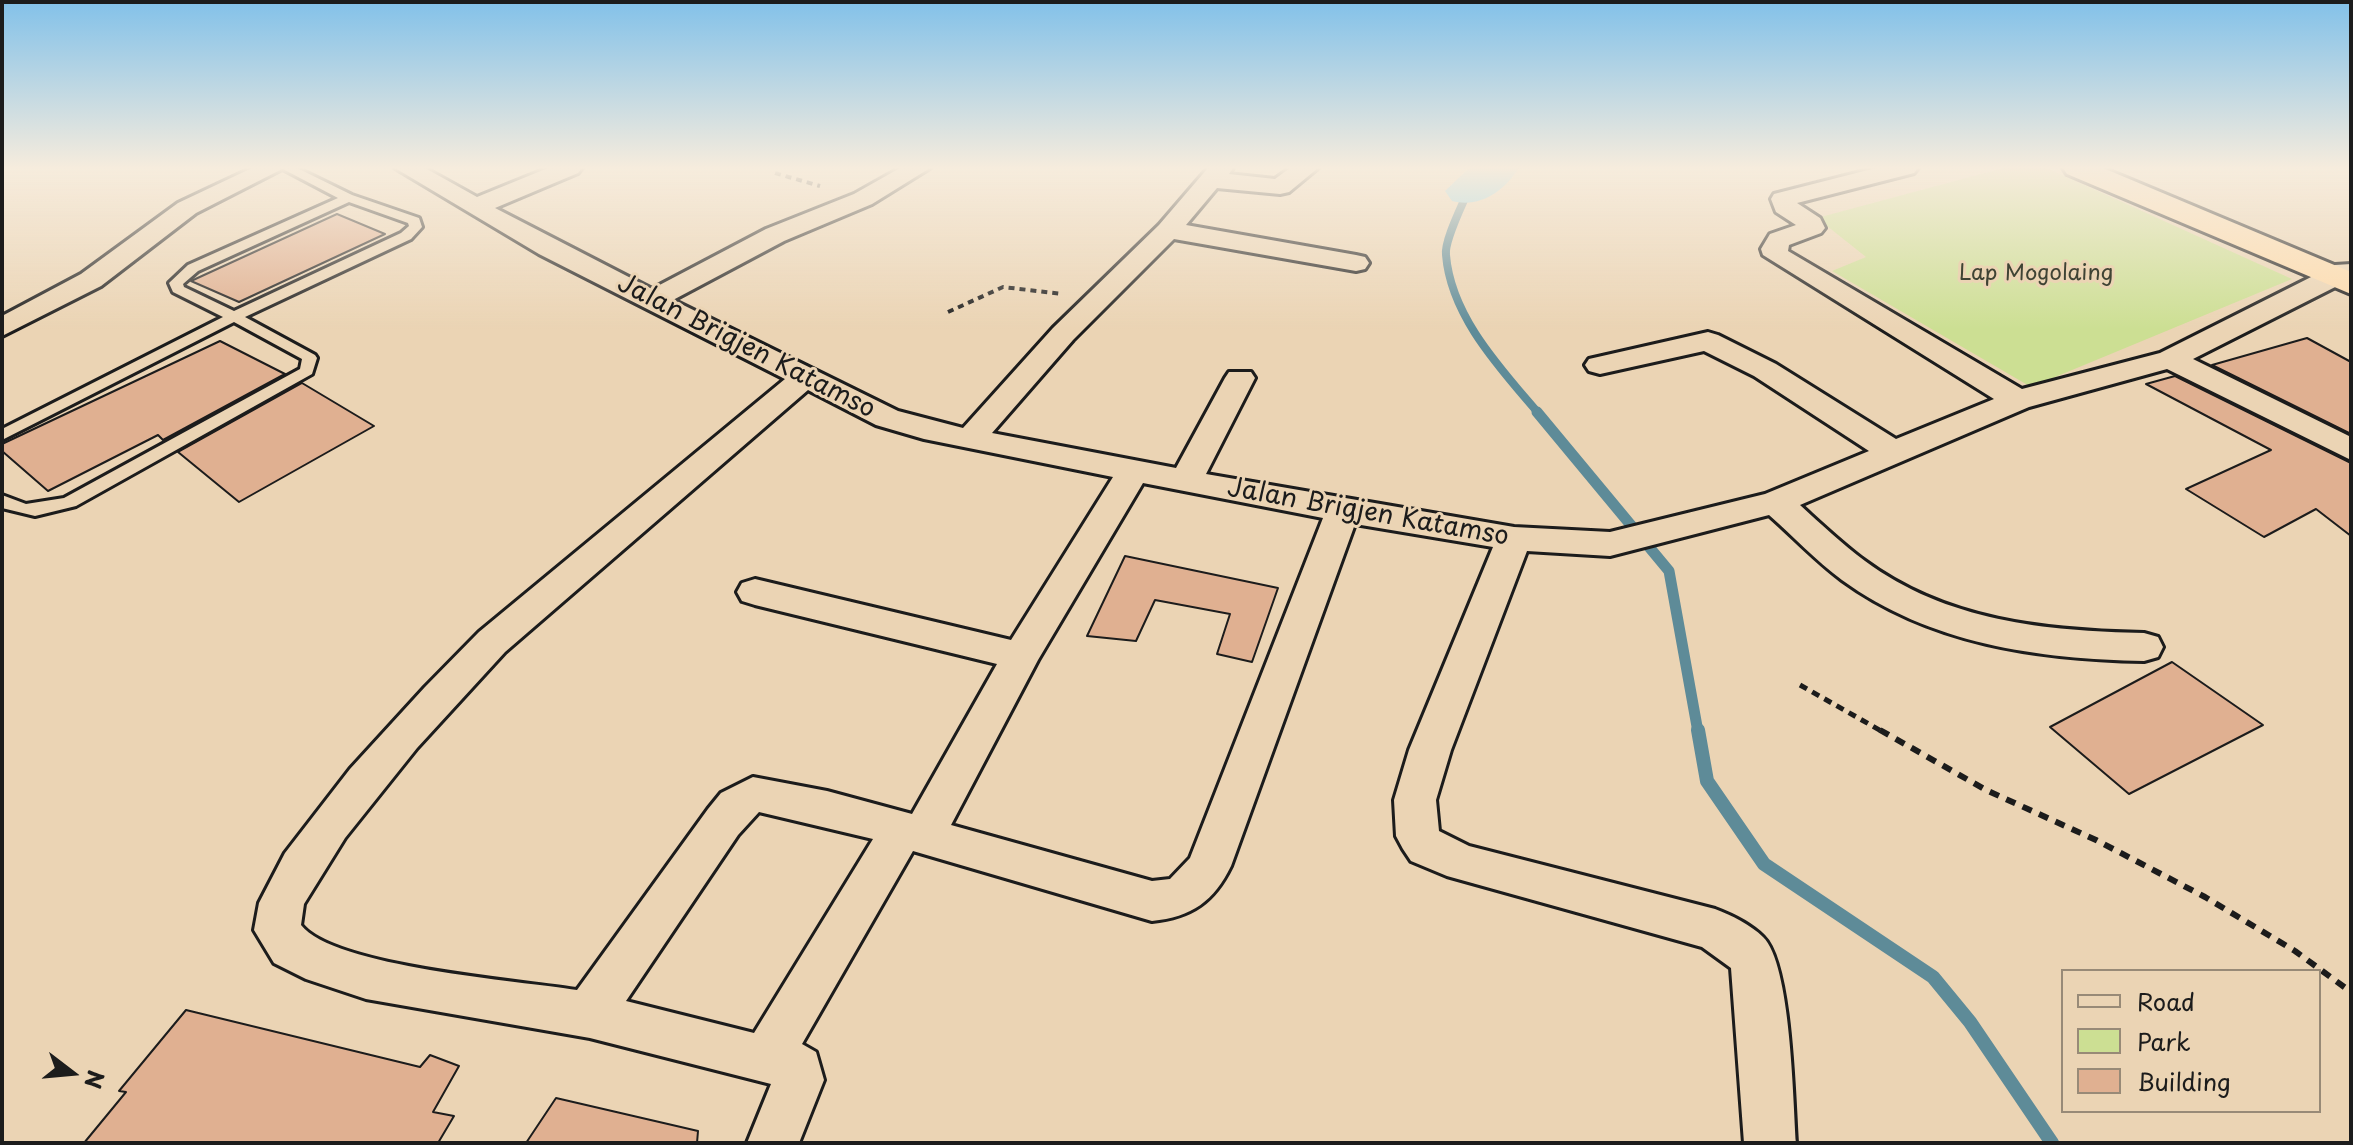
<!DOCTYPE html>
<html>
<head>
<meta charset="utf-8">
<style>
	body { margin:0 }
	#map { position:relative; width:2353px; height:1145px; overflow:hidden; background:#ebd4b4; font-family:"Playpen Sans",sans-serif }
	canvas { display:block }
	.frame { position:absolute; inset:0; border:4px solid #1c1c1c; pointer-events:none }
	.legend { position:absolute; left:2061px; top:969px; width:260px; height:144px; box-sizing:border-box; background:#ebd4b4; border:2px solid #988a77; margin:0; padding:10px 14px; list-style:none; font-size:24px; color:#1c1c1c }
	.legend li { display:flex; align-items:center; gap:16px; height:40px }
	.legend b { width:40px; border:2px solid #988a77 }
	.north { position:absolute; left:32px; top:1033px; width:80px; height:80px; -webkit-text-stroke:6px #ebd4b4; paint-order:stroke; rotate:106deg; font-size:22px; font-weight:700; line-height:32px; text-align:center; color:#1c1c1c }
	.north::after { content:''; display:block; margin:auto; width:28px; height:36px; background:#1c1c1c; clip-path:polygon(50% 0,100% 100%,50% 72%,0 100%) }
</style>
</head>
<body>
<div id="map">
<canvas width="2353" height="1145"></canvas>
<div class="frame"></div>
<ul class="legend">
<li><b style="height:10px;background:#ebd4b4"></b>Road</li>
<li><b style="height:22px;background:#ccdf93"></b>Park</li>
<li><b style="height:22px;background:#e0b091"></b>Building</li>
</ul>
<div class="north">N</div>
</div>
<script>
const ctx = document.querySelector('canvas').getContext('2d');
ctx.lineJoin = 'round';
function fill(path, color) { ctx.fillStyle = color; ctx.fill(path, 'evenodd'); }
function trace(path, color, width, dash) { ctx.strokeStyle = color; ctx.lineWidth = width; ctx.lineCap = dash ? 'butt' : 'round'; ctx.setLineDash(dash || []); ctx.stroke(path); }
function label(font, color, halo, rows, align = 'center') {
  ctx.font = font + ' "Playpen Sans",sans-serif'; ctx.lineWidth = 6; ctx.setLineDash([]); ctx.textBaseline = 'middle'; ctx.strokeStyle = halo; ctx.fillStyle = color; for (const [text, x, y, turn = 0] of rows) {
    ctx.save(); ctx.translate(x, y); ctx.rotate((+turn || 0) * Math.PI / 180); ctx.textAlign = isNaN(turn) ? turn : align; if (halo) ctx.strokeText(text, 0, 0); ctx.fillText(text, 0, 0); ctx.restore();
  }
}
fill(new Path2D(`
	M 2003,168 L 2047,168 L 2292,279 L 2031,387 L 1832,271 L 1866,257 L 1817,218 Z`), '#ccdf93');
trace(new Path2D(`
	M 1468,191 C 1462,206 1444,241 1446,255 C 1451,317 1501,369 1539,414`), '#5e8b98', 8);
trace(new Path2D(`
	M 1537,412 L 1669,571 L 1698,732`), '#5e8b98', 11);
trace(new Path2D(`
	M 1698,730 L 1707,781 L 1764,864 L 1933,977 L 1970,1022 L 2052,1143`), '#5e8b98', 14);
fill(new Path2D(`
	M 1469,168 L 1519,168 C 1503,192 1480,208 1452,201 L 1445,191 Z`), '#8ad5eb');
const building = new Path2D(`
	M 337,214 L 385,234 L 239,302 L 191,281 Z
	M 2307,338 L 2351,362 L 2351,434 L 2212,365 Z
	M 220,341 L 285,374 L 163,440 L 158,435 L 48,491 L 2,451 L 2,444 Z
	M 2175,376 L 2351,463 L 2351,536 L 2316,509 L 2264,537 L 2186,489 L 2271,450 L 2146,384 Z
	M 302,383 L 374,426 L 239,502 L 178,452 Z
	M 1125,556 L 1278,588 L 1252,662 L 1217,654 L 1230,614 L 1155,600 L 1136,641 L 1087,636 Z
	M 2172,662 L 2263,725 L 2129,794 L 2050,727 Z
	M 186,1010 L 420,1067 L 430,1055 L 459,1066 L 433,1112 L 454,1116 L 438,1143 L 84,1143 L 126,1092 L 119,1091 Z
	M 556,1098 L 698,1131 L 697,1143 L 526,1143 Z`);
fill(building, '#e0b091');
trace(building, '#1c1c1c', 2);
const service = new Path2D(`
	M 281,168 L 297,168 L 352,195 L 419,218 L 422,227 L 411,239 L 245,317 L 315,355 L 317,358 L 312,374 L 76,506 L 35,516 L 2,508 L 2,495 L 26,504 L 64,498 L 300,369 L 302,359 L 234,322 L 2,440 L 2,429 L 223,317 L 173,292 L 169,283 L 188,265 L 338,198 ZM 349,202 L 408,223 L 409,226 L 401,233 L 234,311 L 184,287 L 183,284 L 198,271 Z`);
const minor = new Path2D(`
	M 252,168 L 284,168 L 196,213 L 101,286 L 2,336 L 2,316 L 81,274 L 178,203 Z
	M 395,168 L 425,168 L 477,197 L 548,168 L 582,168 L 578,173 L 495,208 L 652,289 L 766,229 L 854,194 L 900,168 L 930,168 L 872,204 L 784,241 L 673,300 L 898,411 L 963,428 L 1053,328 L 1159,225 L 1208,168 L 1233,168 L 1229,174 L 1275,179 L 1290,168 L 1318,168 L 1289,192 L 1280,194 L 1217,188 L 1186,225 L 1356,255 L 1365,257 L 1369,263 L 1365,269 L 1356,271 L 1174,239 L 1073,340 L 992,433 L 1176,468 L 1225,378 L 1229,372 L 1251,372 L 1255,378 L 1206,474 L 1514,527 L 1610,532 L 1765,494 L 1869,451 L 1754,376 L 1704,351 L 1600,374 L 1589,371 L 1585,365 L 1589,359 L 1708,332 L 1718,335 L 1776,364 L 1896,439 L 1994,399 L 1763,255 L 1761,249 L 1770,234 L 1796,225 L 1776,212 L 1771,199 L 1774,194 L 1876,168 L 1918,168 L 1914,173 L 1797,203 L 1820,218 L 1825,228 L 1821,233 L 1789,245 L 1788,251 L 2022,389 L 2160,353 L 2335,265 L 2351,264 L 2351,279 L 2193,359 L 2351,437 L 2351,460 L 2167,369 L 2029,407 L 1800,505 C 1821,524 1842,544 1865,561 C 1946,621 2045,631 2144,633 L 2158,637 L 2163,647 L 2158,657 L 2144,661 C 2038,659 1930,644 1842,580 C 1816,561 1793,536 1769,515 L 1610,556 L 1527,551 L 1451,750 L 1436,800 L 1439,831 L 1469,846 L 1715,909 C 1731,915 1751,925 1763,937 C 1791,964 1793,1100 1796,1143 L 1744,1143 L 1731,968 L 1702,947 L 1447,876 L 1411,861 L 1403,849 L 1396,836 L 1394,800 L 1409,750 L 1493,547 L 1355,524 L 1231,866 C 1214,901 1192,917 1152,921 L 913,851 L 802,1044 L 816,1052 L 824,1080 L 799,1143 L 747,1143 L 771,1084 L 590,1038 L 366,999 L 306,979 L 274,963 L 254,930 L 259,903 L 285,853 L 350,769 L 425,687 L 479,632 L 785,379 L 539,254 ZM 808,390 L 876,425 L 924,439 L 1113,477 L 1011,640 L 755,579 L 742,583 L 737,592 L 742,601 L 755,605 L 997,664 L 912,814 L 827,791 L 753,777 L 721,793 L 708,809 L 577,990 C 521,981 333,967 301,925 L 304,904 L 345,838 L 417,748 L 505,652 ZM 1143,483 L 1323,518 L 1190,858 L 1170,879 L 1152,881 L 951,825 L 1038,660 ZM 759,812 L 873,839 L 754,1033 L 626,1001 L 738,835 Z`);
const trunk = new Path2D(`
	M 2063,168 L 2103,168 L 2351,272 L 2351,294 L 2067,174 Z`);
trace(service, '#1c1c1c', 6);
trace(minor, '#1c1c1c', 6);
trace(trunk, '#1c1c1c', 6);
trace(new Path2D(`
	M 775,173 L 820,186
	M 948,312 L 1003,287 L 1063,294`), '#1c1c1c', 4, [6, 5]);
trace(new Path2D(`
	M 1800,685 L 1883,732`), '#1c1c1c', 5, [8, 6]);
trace(new Path2D(`
	M 1880,730 L 1986,790 L 2096,840 L 2205,897 L 2295,951 L 2351,992`), '#1c1c1c', 6, [10, 8]);
fill(service, '#ebd4b4');
fill(minor, '#ebd4b4');
fill(trunk, '#fedbac');
const sky = ctx.createLinearGradient(0, 0, 0, 329);
sky.addColorStop(0, '#82c1e9');
sky.addColorStop(0.51, '#f6ecdd');
sky.addColorStop(1, '#f6ecdd00');
ctx.fillStyle = sky;
ctx.fillRect(0, 0, 2353, 329);
label('22px', '#3f4334', '#ebd4b4', [
	["Lap Mogolaing",2036,274]
]);
label('26px', '#1c1c1c', '#ebd4b4', [
	["Jalan Brigjen Katamso",746,347,27],
	["Jalan Brigjen Katamso",1368,513,10]
]);
</script>
</body>
</html>
